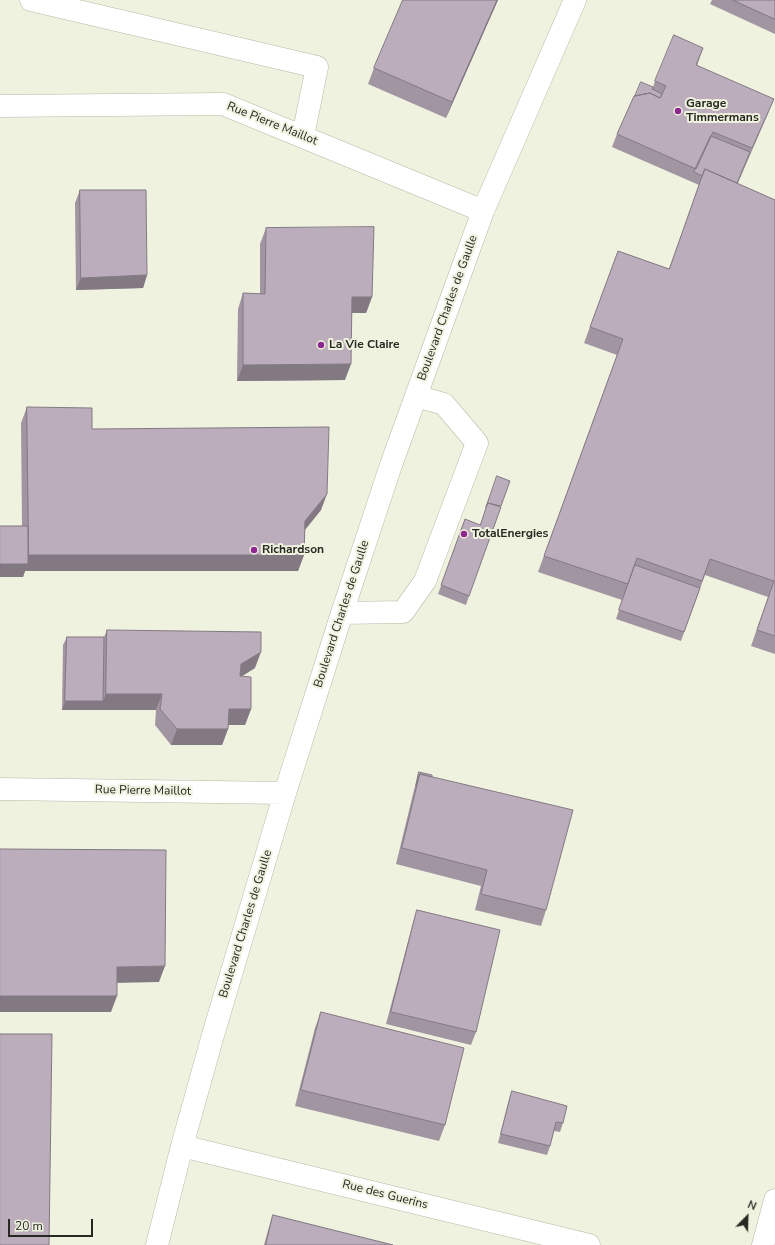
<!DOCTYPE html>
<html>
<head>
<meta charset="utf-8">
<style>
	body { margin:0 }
	#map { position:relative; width:775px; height:1245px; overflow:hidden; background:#eff2df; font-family:"Nunito Sans",sans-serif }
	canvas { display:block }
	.north { position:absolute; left:727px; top:1197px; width:40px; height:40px; -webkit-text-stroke:3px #eff2df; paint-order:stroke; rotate:23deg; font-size:11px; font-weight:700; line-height:16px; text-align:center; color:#272821 }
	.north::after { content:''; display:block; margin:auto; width:14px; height:18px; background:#272821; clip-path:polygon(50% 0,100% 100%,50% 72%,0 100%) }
	.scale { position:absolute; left:8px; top:1219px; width:85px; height:18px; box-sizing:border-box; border:2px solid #272821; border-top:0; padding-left:5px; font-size:12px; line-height:14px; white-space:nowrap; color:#272821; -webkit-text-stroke:3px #eff2df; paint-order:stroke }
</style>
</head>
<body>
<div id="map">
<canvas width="775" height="1245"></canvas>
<div class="north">N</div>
<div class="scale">20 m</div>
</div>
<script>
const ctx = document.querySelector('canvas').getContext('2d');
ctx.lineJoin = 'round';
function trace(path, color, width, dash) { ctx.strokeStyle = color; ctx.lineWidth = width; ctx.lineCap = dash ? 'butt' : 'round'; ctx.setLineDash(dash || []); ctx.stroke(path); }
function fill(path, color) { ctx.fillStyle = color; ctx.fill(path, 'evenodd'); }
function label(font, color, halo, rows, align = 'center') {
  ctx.font = font + ' "Nunito Sans",sans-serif'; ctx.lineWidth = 4; ctx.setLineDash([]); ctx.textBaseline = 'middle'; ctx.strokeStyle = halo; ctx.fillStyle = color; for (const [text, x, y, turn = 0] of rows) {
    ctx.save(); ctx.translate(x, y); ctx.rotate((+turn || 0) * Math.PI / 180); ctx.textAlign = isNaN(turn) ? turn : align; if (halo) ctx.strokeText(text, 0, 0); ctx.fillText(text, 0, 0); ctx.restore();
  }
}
const minor = new Path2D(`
	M 31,0 L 317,67 L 303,136
	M 0,106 L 223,104 L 483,211
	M 342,613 L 403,612 L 425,581 L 477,443 L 444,404 L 416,396
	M 0,789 L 285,793
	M 182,1146 L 589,1245
	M 157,1245 L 182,1146 L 213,1035 L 285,793 L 342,613 L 391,465 L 483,211 L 575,0
	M 763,1245 L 775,1200`);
trace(minor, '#b5b9a6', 23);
trace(minor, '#fff', 22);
fill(new Path2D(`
	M 403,0 L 498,0 L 446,118 L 368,84 L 374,68 Z
	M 712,0 L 775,0 L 775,34 L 710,4 Z
	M 703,48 L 697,66 L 769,111 L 737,183 L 775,200 L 775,654 L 751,646 L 768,597 L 705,575 L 681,641 L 616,619 L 625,592 L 622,600 L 538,572 L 617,355 L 584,343 L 618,251 L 669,269 L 699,185 L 612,147 L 617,134 L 635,96 L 653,87 L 655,81 Z
	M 80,190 L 147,275 L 143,288 L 76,290 L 75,203 Z
	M 266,228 L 372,297 L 366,313 L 352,313 L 345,380 L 237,381 L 238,309 L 243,293 L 260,294 L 260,244 Z
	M 27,407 L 92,429 L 321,510 L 305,530 L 304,555 L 298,571 L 25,571 L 23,577 L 0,577 L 0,526 L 22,526 L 21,423 Z
	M 465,519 L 469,596 L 466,605 L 438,594 Z
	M 107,630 L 255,668 L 241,677 L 251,709 L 245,725 L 228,725 L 228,729 L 222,745 L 171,745 L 155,725 L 156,710 L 62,710 L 63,645 L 67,637 L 104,637 Z
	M 419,772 L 432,777 L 546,910 L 541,926 L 475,910 L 481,886 L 396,864 L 414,790 Z
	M 417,910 L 476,1032 L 471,1045 L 386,1024 L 413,923 Z
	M 321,1012 L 445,1125 L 439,1141 L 295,1106 L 315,1028 Z
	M 512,1091 L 563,1123 L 560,1132 L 554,1131 L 550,1146 L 547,1155 L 498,1143 L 509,1100 Z
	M 273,1215 L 393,1245 L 264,1245 L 269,1227 Z`), '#a195a1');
fill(new Path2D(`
	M 497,0 L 498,0 L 446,118 L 452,102 Z
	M 774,99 L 769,111 L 731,199 L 734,190 Z
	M 147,275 L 143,288 L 76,290 L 81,278 Z
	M 352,297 L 372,297 L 366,313 L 346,313 Z
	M 351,364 L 345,380 L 237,381 L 243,365 Z
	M 327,494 L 321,510 L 299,537 L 305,521 Z
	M 29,555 L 304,555 L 298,571 L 25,571 L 23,577 L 0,577 L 0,564 L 25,564 Z
	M 261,652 L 255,668 L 235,680 L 241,664 Z
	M 106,694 L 162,694 L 156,710 L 62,710 L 65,701 L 103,701 Z
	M 229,709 L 251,709 L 245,725 L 223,725 Z
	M 177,729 L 228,729 L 222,745 L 171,745 Z
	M 165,966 L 159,982 L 112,983 L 117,967 Z
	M 0,996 L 117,996 L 111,1012 L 0,1012 Z`), '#837983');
const building = new Path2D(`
	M 403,0 L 497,0 L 452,102 L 374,68 Z
	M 733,0 L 775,0 L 775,19 Z
	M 674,35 L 703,48 L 696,65 L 774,99 L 752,148 L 713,132 L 696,169 L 617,134 L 634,96 L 650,93 L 660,98 L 666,86 L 655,81 Z
	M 641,82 L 653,87 L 652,89 L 662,94 L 660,98 L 650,93 L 635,96 Z
	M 711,136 L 750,152 L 737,183 L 705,169 L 702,176 L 694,172 Z
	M 705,169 L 775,200 L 775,636 L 757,630 L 774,581 L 710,559 L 702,581 L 637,558 L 628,584 L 544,556 L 623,339 L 590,327 L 618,251 L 669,269 Z
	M 80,190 L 146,190 L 147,275 L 81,278 Z
	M 374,227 L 372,297 L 352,297 L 351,364 L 243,365 L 243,293 L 265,294 L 266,228 Z
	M 27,407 L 92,408 L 92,429 L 329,427 L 327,494 L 305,521 L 304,555 L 29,555 Z
	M 497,476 L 510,481 L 501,506 L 488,503 L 486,507 Z
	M 488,503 L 501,507 L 469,596 L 441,585 L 465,519 L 480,525 Z
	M 0,526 L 28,526 L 28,564 L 0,564 Z
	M 635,565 L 700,588 L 684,632 L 619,610 Z
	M 107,630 L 261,632 L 261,652 L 241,664 L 240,676 L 251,677 L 251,709 L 229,709 L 228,729 L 177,729 L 160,709 L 162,694 L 106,694 Z
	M 67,637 L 104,637 L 103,701 L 65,701 Z
	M 419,772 L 432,775 L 432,777 L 420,774 L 416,785 Z
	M 420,774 L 573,810 L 546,910 L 481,894 L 487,870 L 402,848 Z
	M 0,849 L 166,850 L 165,966 L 117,967 L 117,996 L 0,996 Z
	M 417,910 L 500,930 L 476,1032 L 391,1012 Z
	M 321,1012 L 464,1048 L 445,1125 L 301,1090 Z
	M 0,1034 L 52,1034 L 49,1245 L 0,1245 Z
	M 512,1091 L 567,1106 L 563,1123 L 556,1122 L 550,1146 L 501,1134 Z
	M 273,1215 L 393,1245 L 266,1245 Z`);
fill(building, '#bbadbb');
trace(building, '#837983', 1);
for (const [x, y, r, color] of [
	[678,111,4,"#8e288f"],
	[321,345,4,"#8e288f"],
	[464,534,4,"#8e288f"],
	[254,550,4,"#8e288f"]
]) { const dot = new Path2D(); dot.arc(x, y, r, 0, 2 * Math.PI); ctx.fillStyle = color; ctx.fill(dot); trace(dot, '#eff2df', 1.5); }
label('bold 12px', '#272821', '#eff2df', [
	["Garage",686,104],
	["Timmermans",686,118],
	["La Vie Claire",329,345],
	["TotalEnergies",472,534],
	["Richardson",262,550]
], 'left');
label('12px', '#272821', '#eff2df', [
	["Rue Pierre Maillot",272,124,22],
	["Boulevard Charles de Gaulle",448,308,-70],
	["Boulevard Charles de Gaulle",342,614,-72],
	["Rue Pierre Maillot",143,791,1],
	["Boulevard Charles de Gaulle",246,924,-73],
	["Rue des Guerins",385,1195,14]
]);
</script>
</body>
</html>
